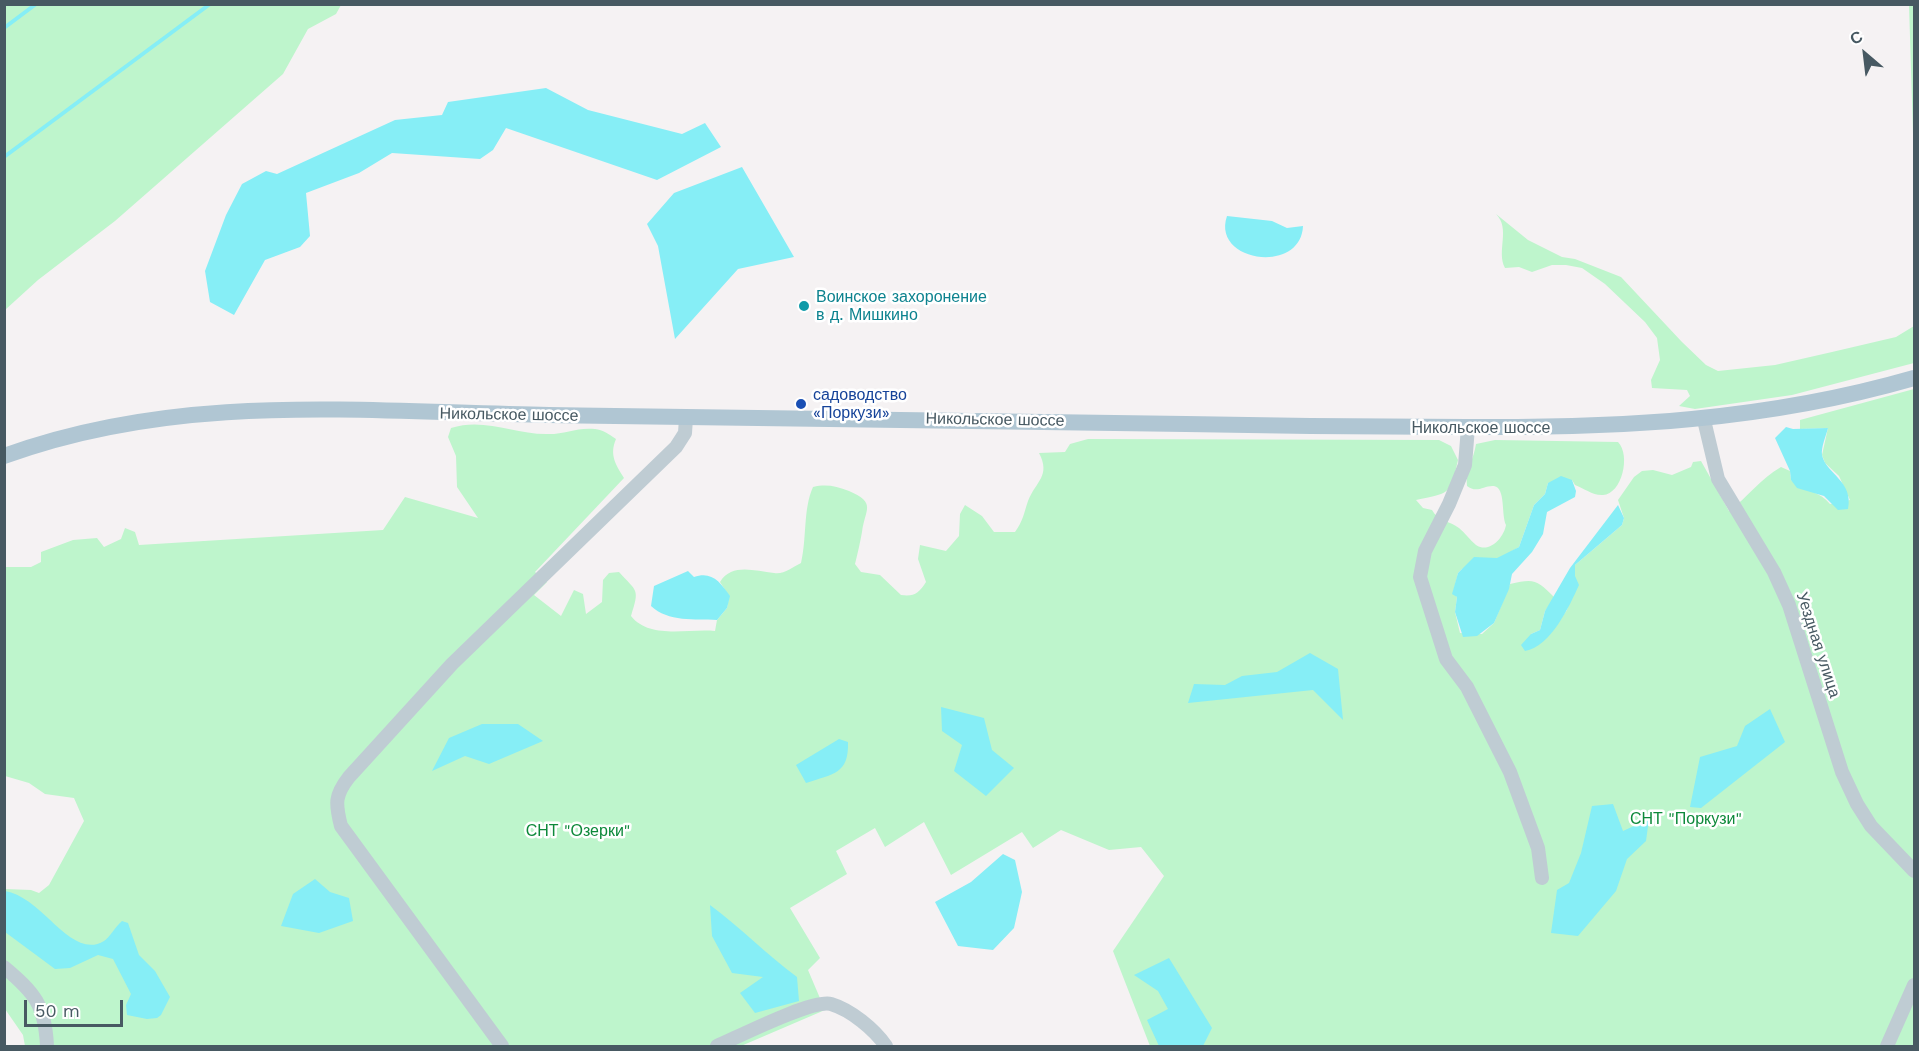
<!DOCTYPE html>
<html>
<head>
<meta charset="utf-8">
<style>
	body { margin:0 }
	#map { position:relative; width:1919px; height:1051px; overflow:hidden; background:#f5f2f3; font-family:"Work Sans",sans-serif }
	canvas { display:block }
	.frame { position:absolute; inset:0; border:6px solid #475962; pointer-events:none }
	.north { position:absolute; left:1835px; top:24px; width:60px; height:60px; -webkit-text-stroke:4px #fff; paint-order:stroke; rotate:332deg; font-size:16px; font-weight:700; line-height:24px; text-align:center; color:#475962 }
	.north::after { content:''; display:block; margin:auto; width:21px; height:27px; background:#475962; clip-path:polygon(50% 0,100% 100%,50% 72%,0 100%) }
	.scale { position:absolute; left:24px; top:1000px; width:99px; height:27px; box-sizing:border-box; border:3px solid #475962; border-top:0; padding-left:8px; font-size:18px; line-height:21px; white-space:nowrap; color:#475962; -webkit-text-stroke:4px #fff; paint-order:stroke }
</style>
</head>
<body>
<div id="map">
<canvas width="1919" height="1051"></canvas>
<div class="frame"></div>
<div class="north">С</div>
<div class="scale">50 m</div>
</div>
<script>
const ctx = document.querySelector('canvas').getContext('2d');
ctx.lineJoin = 'round';
function fill(path, color) { ctx.fillStyle = color; ctx.fill(path, 'evenodd'); }
function trace(path, color, width, dash) { ctx.strokeStyle = color; ctx.lineWidth = width; ctx.lineCap = dash ? 'butt' : 'round'; ctx.setLineDash(dash || []); ctx.stroke(path); }
function label(font, color, halo, rows, align = 'center') {
  ctx.font = font + ' "Work Sans",sans-serif'; ctx.lineWidth = 5; ctx.setLineDash([]); ctx.textBaseline = 'middle'; ctx.strokeStyle = halo; ctx.fillStyle = color; for (const [text, x, y, turn = 0] of rows) {
    ctx.save(); ctx.translate(x, y); ctx.rotate((+turn || 0) * Math.PI / 180); ctx.textAlign = isNaN(turn) ? turn : align; if (halo) ctx.strokeText(text, 0, 0); ctx.fillText(text, 0, 0); ctx.restore();
  }
}
fill(new Path2D(`
	M 5,4 L 341,4 L 341,5 L 336,14 L 308,29 L 283,74 L 115,221 L 38,280 L 5,310 Z
	M 1909,5 L 1914,5 L 1914,145 L 1913,134 Z
	M 1496,214 L 1528,240 L 1562,257 L 1575,259 L 1621,277 L 1682,342 L 1706,365 L 1718,371 L 1775,365 L 1832,352 L 1896,337 L 1914,326 L 1914,363 L 1792,395 L 1695,409 L 1679,406 L 1690,396 L 1687,390 L 1652,388 L 1651,380 L 1660,360 L 1657,338 L 1645,322 L 1605,284 L 1582,268 L 1566,265 L 1552,265 L 1532,272 L 1519,267 L 1505,268 C 1496,251 1511,229 1496,214 Z
	M 1914,389 L 1914,1046 L 1150,1046 L 1113,951 L 1164,876 L 1141,847 L 1109,850 L 1061,830 L 1033,848 L 1022,832 L 951,875 L 924,822 L 885,847 L 875,828 L 836,851 L 847,874 L 790,908 L 820,958 L 808,970 L 825,1010 L 741,1046 L 25,1046 L 23,1035 L 5,1009 L 5,889 L 31,890 L 39,893 L 49,885 L 84,821 L 74,798 L 45,794 L 29,783 L 5,776 L 4,567 L 31,567 L 41,562 L 41,552 L 73,540 L 97,538 L 104,547 L 121,539 L 125,528 L 135,532 L 139,545 L 383,530 L 405,497 L 478,518 L 457,487 L 456,456 L 448,437 L 451,428 C 485,417 515,435 549,434 C 565,434 578,427 595,429 C 603,430 609,434 616,439 C 609,455 616,465 624,478 L 535,572 L 547,582 L 534,595 L 561,616 L 574,590 L 583,594 L 586,614 L 602,602 L 603,580 L 609,573 L 619,572 C 637,592 640,588 631,616 C 650,640 689,628 715,631 L 717,620 L 727,608 L 729,596 L 720,582 C 732,563 754,571 774,573 C 783,575 793,567 801,563 C 807,538 803,509 813,487 C 826,484 836,486 849,491 C 877,503 865,509 862,532 C 860,543 858,552 855,564 L 861,572 L 880,575 L 901,595 C 914,597 919,593 926,582 L 918,559 L 920,545 L 946,551 L 959,536 L 960,514 L 965,505 L 982,516 L 994,532 L 1015,532 C 1023,521 1024,513 1028,501 C 1036,481 1051,476 1039,453 L 1065,452 L 1070,444 L 1088,439 L 1439,440 L 1451,446 L 1458,460 C 1450,496 1449,493 1416,500 L 1423,508 L 1432,510 C 1438,521 1450,521 1459,528 C 1465,533 1470,540 1476,545 C 1490,554 1504,537 1506,525 C 1501,515 1506,488 1494,486 C 1484,485 1477,494 1467,486 C 1465,473 1474,458 1476,444 L 1495,440 L 1618,442 C 1631,455 1622,494 1603,495 C 1594,496 1583,488 1575,485 L 1572,480 L 1548,483 L 1545,494 L 1534,505 L 1519,547 L 1502,557 L 1462,569 L 1458,573 L 1453,593 L 1457,597 L 1455,612 L 1460,633 L 1482,634 L 1494,623 L 1510,584 C 1535,578 1537,580 1555,598 L 1545,611 L 1540,630 L 1531,634 L 1550,634 L 1567,610 L 1575,565 L 1622,525 L 1624,518 L 1618,500 L 1634,477 L 1642,471 L 1653,470 L 1672,475 L 1691,467 L 1693,462 L 1701,461 L 1729,511 C 1748,497 1760,479 1781,467 L 1790,471 L 1791,480 C 1803,490 1821,492 1830,504 L 1850,500 L 1839,476 L 1825,463 L 1822,455 L 1828,428 L 1800,429 L 1800,420 Z`), '#bef5cc');
fill(new Path2D(`
	M 546,88 L 588,110 L 682,134 L 705,123 L 721,147 L 657,180 L 506,128 L 493,150 L 480,159 L 392,153 L 359,173 L 306,193 L 310,236 L 300,247 L 265,260 L 234,315 L 210,302 L 205,271 L 226,215 L 242,184 L 266,171 L 277,174 L 395,120 L 442,115 L 448,102 Z
	M 742,167 L 794,257 L 738,269 L 675,339 L 658,246 L 647,224 L 674,193 Z
	M 1227,216 L 1272,221 L 1287,228 L 1303,226 C 1301,275 1211,262 1227,216 Z
	M 1786,427 L 1793,429 L 1828,428 C 1826,436 1821,447 1822,455 C 1826,474 1854,481 1848,509 L 1838,510 L 1824,496 L 1797,488 L 1791,480 L 1790,471 L 1775,438 Z
	M 1561,476 L 1572,480 L 1576,491 L 1575,497 L 1547,512 L 1543,534 L 1532,552 L 1512,574 L 1509,589 L 1494,623 L 1477,636 L 1463,637 L 1455,612 L 1457,597 L 1452,594 L 1458,573 L 1474,557 L 1497,558 L 1519,547 L 1534,505 L 1545,494 L 1548,483 Z
	M 1618,505 L 1624,518 L 1622,525 L 1575,565 L 1575,576 L 1579,585 C 1569,607 1551,646 1525,651 L 1521,645 L 1531,634 L 1540,630 L 1545,611 L 1570,568 Z
	M 688,571 L 694,577 C 712,571 720,582 730,596 L 727,608 L 717,620 C 695,619 668,622 651,606 L 654,586 Z
	M 1310,653 L 1338,669 L 1343,720 L 1313,690 L 1188,703 L 1194,684 L 1225,685 L 1242,676 L 1277,672 Z
	M 941,707 L 984,718 L 992,750 L 1014,768 L 986,796 L 954,771 L 962,745 L 942,731 Z
	M 1770,709 L 1785,742 L 1701,808 L 1690,807 L 1700,757 L 1737,746 L 1745,726 Z
	M 482,724 L 518,724 L 543,741 L 489,764 L 465,756 L 432,771 L 449,738 Z
	M 839,739 L 848,742 C 849,774 833,774 806,783 L 796,765 Z
	M 1613,804 L 1623,831 L 1649,819 L 1646,841 L 1627,859 L 1616,891 L 1578,936 L 1551,933 L 1557,890 L 1569,883 L 1581,853 L 1592,806 Z
	M 1003,854 L 1015,860 L 1022,892 L 1014,928 L 993,950 L 958,946 L 935,902 L 971,882 Z
	M 315,879 L 330,892 L 349,898 L 353,921 L 319,933 L 281,926 L 293,894 Z
	M 5,891 C 43,897 71,961 104,941 C 109,938 115,927 122,921 L 128,923 L 139,955 L 155,971 L 170,997 L 161,1015 L 157,1018 L 147,1019 L 127,1015 L 126,1005 L 131,994 L 113,959 L 98,955 L 70,968 L 55,969 L 5,932 Z
	M 710,905 C 741,928 766,954 797,977 L 799,1001 L 755,1013 L 740,993 L 763,977 L 732,973 L 712,936 Z
	M 1169,958 L 1212,1028 L 1203,1046 L 1159,1046 L 1147,1020 L 1168,1009 L 1158,991 L 1134,975 Z`), '#86eef6');
trace(new Path2D(`
	M 4,28 L 36,4
	M 4,157 L 210,4`), '#86eef6', 4);
trace(new Path2D(`
	M 1704,420 L 1718,479 L 1774,572 L 1789,605 L 1842,772 L 1857,804 L 1871,826 L 1914,871
	M 1468,427 L 1465,465 L 1449,504 L 1425,551 L 1420,577 L 1446,659 L 1467,687 L 1510,772 L 1538,848 L 1542,878
	M 4,967 C 35,993 45,1005 47,1046
	M 502,1046 L 341,826 C 335,803 335,795 349,777 L 452,664 L 676,447 L 685,433 L 686,418
	M 717,1046 C 738,1037 812,999 831,1004 C 851,1010 874,1029 886,1046
	M 1887,1046 L 1914,985`), '#bfccd3', 14);
trace(new Path2D(`
	M 4,456 C 182,391 364,412 549,415 C 761,419 973,420 1186,424 C 1279,426 1372,427 1466,427 C 1620,428 1765,421 1914,378`), '#b0c6d3', 16);
for (const [x, y, r, color] of [
	[804,306,6,"#0f9aa8"],
	[801,404,6,"#1a4fb4"]
]) { const dot = new Path2D(); dot.arc(x, y, r, 0, 2 * Math.PI); ctx.fillStyle = color; ctx.fill(dot); trace(dot, '#fff', 2); }
label('16px', '#0d838f', '#fff', [
	["Воинское захоронение",816,297],
	["в д. Мишкино",816,315]
], 'left');
label('16px', '#164399', '#fff', [
	["садоводство",813,395],
	["«Поркузи»",813,413]
], 'left');
label('16px', '#475962', '#fff', [
	["Никольское шоссе",509,415,1],
	["Никольское шоссе",995,420,1],
	["Никольское шоссе",1481,428],
	["Уездная улица",1818,645,72]
]);
label('16px', '#0d893a', '#fff', [
	["СНТ \"Поркузи\"",1686,819],
	["СНТ \"Озерки\"",578,831]
]);
</script>
</body>
</html>
